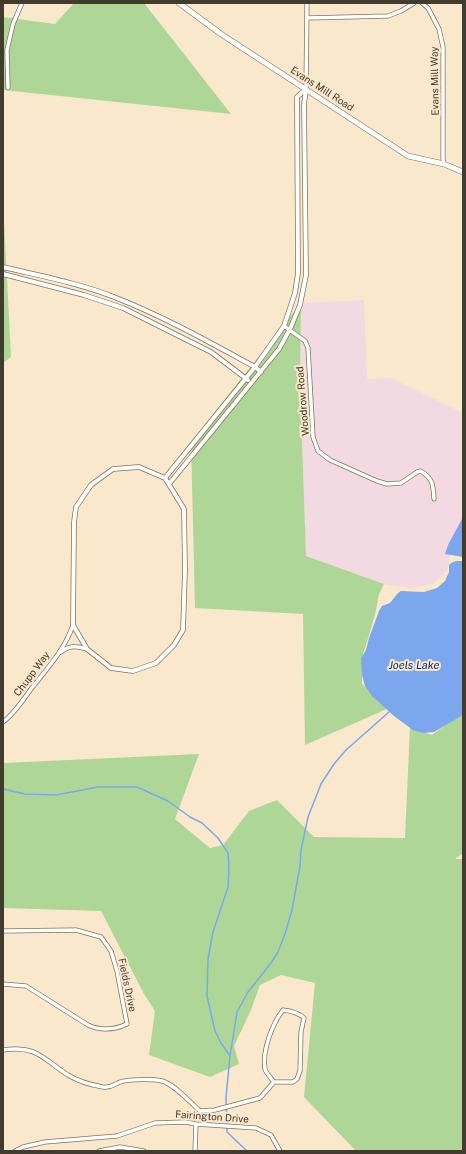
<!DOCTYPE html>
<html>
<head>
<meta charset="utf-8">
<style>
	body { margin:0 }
	#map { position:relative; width:466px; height:1154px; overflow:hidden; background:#fae8cc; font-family:"Public Sans",sans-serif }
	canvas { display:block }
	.frame { position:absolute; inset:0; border:4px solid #423b30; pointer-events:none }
</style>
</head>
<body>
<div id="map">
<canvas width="466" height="1154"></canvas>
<div class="frame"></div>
</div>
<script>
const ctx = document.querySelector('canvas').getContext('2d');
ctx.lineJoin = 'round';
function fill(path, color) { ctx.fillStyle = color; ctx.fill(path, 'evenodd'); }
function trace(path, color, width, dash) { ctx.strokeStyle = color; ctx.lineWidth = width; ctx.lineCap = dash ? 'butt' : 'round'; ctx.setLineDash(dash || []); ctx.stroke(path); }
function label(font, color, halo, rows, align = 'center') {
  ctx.font = font + ' "Public Sans",sans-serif'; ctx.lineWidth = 4; ctx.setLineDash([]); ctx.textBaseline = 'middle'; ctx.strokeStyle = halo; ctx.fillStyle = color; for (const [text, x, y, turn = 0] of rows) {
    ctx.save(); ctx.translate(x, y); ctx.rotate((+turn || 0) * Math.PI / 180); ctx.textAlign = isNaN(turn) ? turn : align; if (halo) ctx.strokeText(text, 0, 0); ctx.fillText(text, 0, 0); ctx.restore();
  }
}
fill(new Path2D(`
	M 364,300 L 367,379 L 391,378 L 463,413 L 463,521 L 450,552 L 448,569 L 434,583 L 413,588 L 384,584 L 306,556 L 300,383 L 301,303 Z`), '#f2d9e2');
fill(new Path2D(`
	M 74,3 L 144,3 L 231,114 L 3,90 L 3,17 L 55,24 Z
	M 3,201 L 11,357 L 3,363 Z
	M 301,303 L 300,383 L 306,556 L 384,584 L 379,594 L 375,615 L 362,658 L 362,684 L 389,708 L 305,745 L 303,614 L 195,608 L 191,442 Z
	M 463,712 L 463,853 L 455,859 L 463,859 L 463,1151 L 356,1151 L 304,1097 L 315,983 L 281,975 L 260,985 L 251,1010 L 234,1046 L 239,1064 L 210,1077 L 149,1055 L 155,1011 L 144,994 L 101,911 L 3,908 L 3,763 L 199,754 L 175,819 L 210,848 L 223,845 L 249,811 L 277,800 L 314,837 L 405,838 L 410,726 L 432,735 Z`), '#aed797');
fill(new Path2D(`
	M 463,517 L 463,557 L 445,554 L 448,545 Z
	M 456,561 L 463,561 L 463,715 L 434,732 L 423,733 L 413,730 L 394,716 L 372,696 L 365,686 L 362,675 L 361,658 L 366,650 L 369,638 L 379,611 L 382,606 L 390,603 L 398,593 L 401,591 L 424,592 L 437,588 L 445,581 L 449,572 L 449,565 L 451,563 Z`), '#7ca7ee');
trace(new Path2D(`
	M 3,789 L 25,794 L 56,795 L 98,787 L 137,787 L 168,801 L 190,817 L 202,823 L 218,838 L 228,853 L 229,867 L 228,887 L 213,932 L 208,959 L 207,996 L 215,1031 L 221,1043 L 230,1056
	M 247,1151 L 227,1132 L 226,1097 L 230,1056 L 237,1012 L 248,992 L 271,963 L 278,952 L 285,934 L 292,910 L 300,866 L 301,850 L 308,817 L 321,784 L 334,764 L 346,750 L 389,712`), '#7ca7ee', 1.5);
const minor = new Path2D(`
	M 422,3 L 428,8 L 439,29 L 443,47 L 443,159 L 444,164
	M 307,18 L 388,16 L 401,11 L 414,3
	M 8,88 L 7,50 L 13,24 L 22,3
	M 306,90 L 307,3
	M 284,326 L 305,341 L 308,348 L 313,437 L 318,451 L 330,460 L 377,481 L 387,484 L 401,483 L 417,472 L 421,471 C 433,479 433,484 434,499
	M 61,652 C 70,645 76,646 87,649
	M 3,722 C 14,714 23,700 31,689 C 47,669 65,649 73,625
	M 3,931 L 76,930 L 101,937 L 111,951 L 117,971 L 127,1024 C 114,1030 101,1031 88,1025 L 26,986 L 3,984
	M 3,1050 C 37,1045 43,1059 68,1075 C 78,1081 91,1085 103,1087 C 111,1088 113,1085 120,1082 C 129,1079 152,1079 162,1081 C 174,1084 191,1103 200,1111 L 215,1110 L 260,1098 L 274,1082 L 293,1082 L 297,1079 L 300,1071 L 301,1032 L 304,1018 C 299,1013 291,1011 283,1010 C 272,1024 262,1051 265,1069 C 266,1073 271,1078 274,1082
	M 15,1151 L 23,1147 L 45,1142 L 117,1136 L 155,1123 L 185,1122 L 196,1124 L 256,1128 L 271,1135 L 280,1151
	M 99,1151 L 120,1147 L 144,1151
	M 195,1151 L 196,1124`);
const tertiary = new Path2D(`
	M 3,267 C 40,276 79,283 114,297 C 163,316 209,342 255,367 L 261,372
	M 3,274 L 84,295 L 123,308 L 211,352 L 248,380
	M 139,467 L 165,478 L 184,509 L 185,570 L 183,630 L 174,645 L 156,663 L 133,671 L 111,668 L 87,649 L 73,625 L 74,522 L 76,507 L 91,485 L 113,469 Z
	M 165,478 L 255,367 L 284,326 L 295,293 L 298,273 L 297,97 L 305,90
	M 169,484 L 279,349 L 290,329 L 300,305 L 306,275 L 304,104 L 306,90`);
const secondary = new Path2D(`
	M 179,3 L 221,34 L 408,156 L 444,164 L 463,172`);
trace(minor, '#82735a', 5);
trace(tertiary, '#82735a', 5.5);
trace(secondary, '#82735a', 6);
trace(minor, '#fff', 3.5);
trace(tertiary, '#fff', 4);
trace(secondary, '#fff', 5);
label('10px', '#423b30', '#fae8cc', [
	["Evans Mill Way",435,81,-91],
	["Evans Mill Road",322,89,33],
	["Woodrow Road",303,401,-95],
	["Chupp Way",32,674,-53],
	["Fields Drive",127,985,78],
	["Fairington Drive",212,1117,4]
]);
label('italic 11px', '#002e7f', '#fae8cc', [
	["Joels Lake",414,666]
]);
</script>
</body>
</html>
